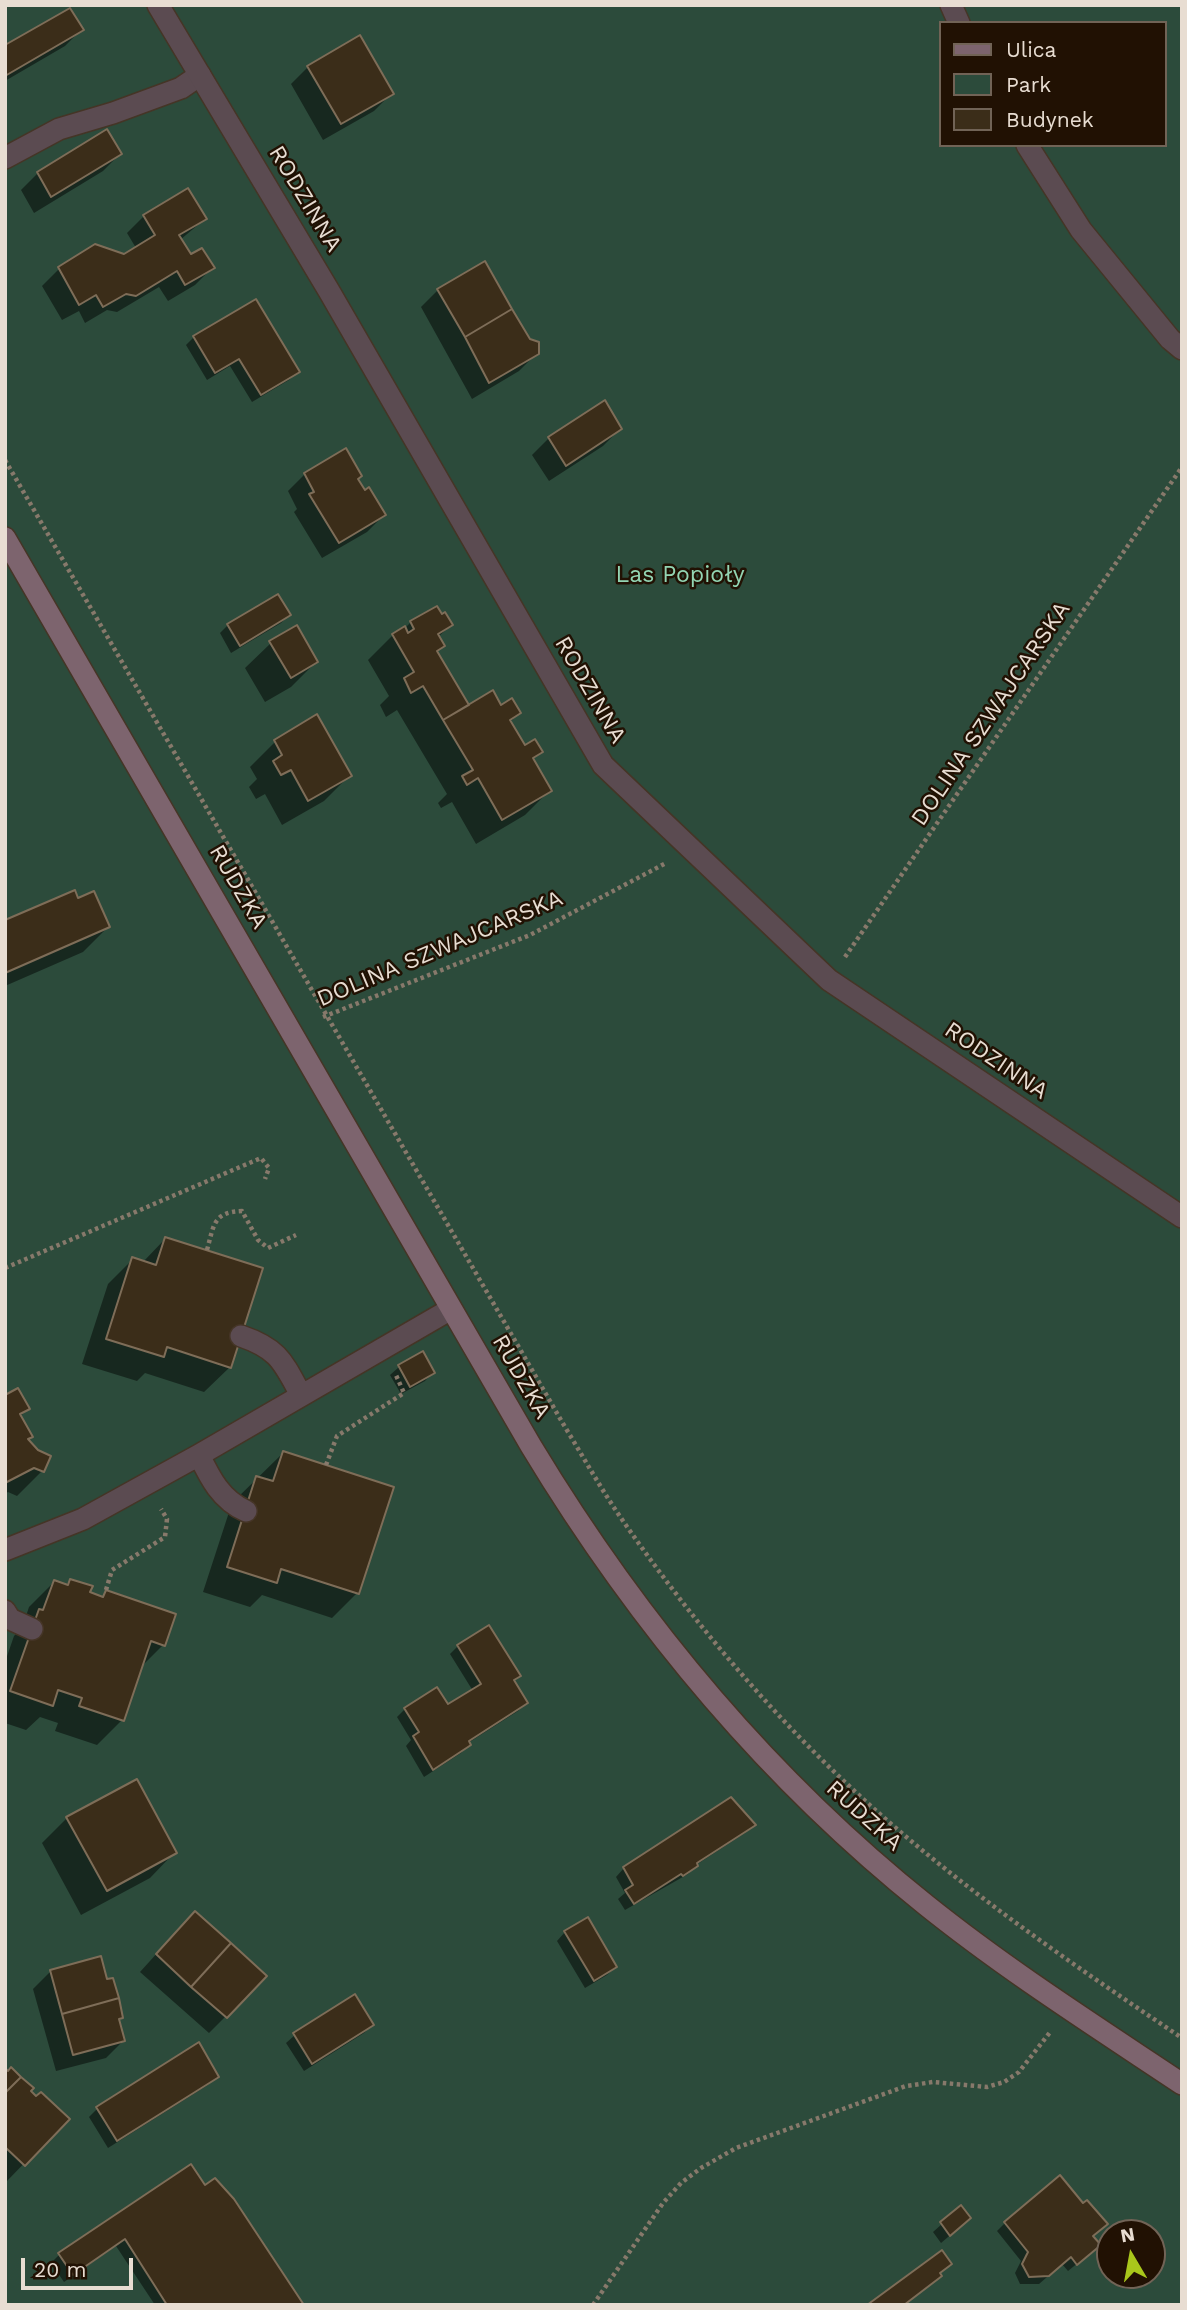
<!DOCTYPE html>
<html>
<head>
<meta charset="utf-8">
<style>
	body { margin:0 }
	#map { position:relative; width:1187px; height:2310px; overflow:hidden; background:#2b1a0a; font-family:"Work Sans",sans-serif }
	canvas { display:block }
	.frame { position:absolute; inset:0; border:7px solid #e8ddd2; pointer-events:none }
	.legend { position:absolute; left:939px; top:21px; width:228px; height:126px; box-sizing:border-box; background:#211103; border:2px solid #716356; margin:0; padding:9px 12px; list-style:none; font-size:21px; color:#e8ddd2 }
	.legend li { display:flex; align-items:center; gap:14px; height:35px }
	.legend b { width:35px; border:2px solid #716356 }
	.north { position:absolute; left:1096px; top:2219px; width:70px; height:70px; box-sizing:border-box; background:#211103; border:2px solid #716356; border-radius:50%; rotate:350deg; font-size:19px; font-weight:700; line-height:28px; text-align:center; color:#e8ddd2 }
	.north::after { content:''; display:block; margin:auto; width:24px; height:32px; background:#a9c71b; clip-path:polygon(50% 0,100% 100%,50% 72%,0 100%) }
	.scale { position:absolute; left:21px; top:2258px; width:112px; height:32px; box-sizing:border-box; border:4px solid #e8ddd2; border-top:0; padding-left:9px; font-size:21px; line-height:24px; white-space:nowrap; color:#e8ddd2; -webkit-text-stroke:5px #211103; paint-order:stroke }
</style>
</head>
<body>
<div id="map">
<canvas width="1187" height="2310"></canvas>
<div class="frame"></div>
<ul class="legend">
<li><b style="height:9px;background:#7d646e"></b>Ulica</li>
<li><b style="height:19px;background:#2c4b3b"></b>Park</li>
<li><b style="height:19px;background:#3b2d19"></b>Budynek</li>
</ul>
<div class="north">N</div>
<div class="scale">20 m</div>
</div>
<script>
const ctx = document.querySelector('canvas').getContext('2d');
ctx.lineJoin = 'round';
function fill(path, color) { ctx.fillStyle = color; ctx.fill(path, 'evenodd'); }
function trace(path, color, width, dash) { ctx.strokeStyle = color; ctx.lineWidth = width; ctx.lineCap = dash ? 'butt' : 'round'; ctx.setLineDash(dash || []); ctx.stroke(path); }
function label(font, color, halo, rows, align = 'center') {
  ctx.font = font + ' "Work Sans",sans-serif'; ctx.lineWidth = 5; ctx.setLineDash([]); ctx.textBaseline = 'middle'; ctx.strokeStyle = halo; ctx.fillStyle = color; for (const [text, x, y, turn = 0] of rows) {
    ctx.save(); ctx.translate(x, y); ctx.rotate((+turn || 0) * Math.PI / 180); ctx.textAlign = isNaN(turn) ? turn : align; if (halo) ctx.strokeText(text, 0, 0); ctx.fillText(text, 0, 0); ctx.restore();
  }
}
fill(new Path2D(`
	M 5,5 L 1182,5 L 1182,2305 L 5,2305 ZM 940,23 L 1164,23 L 1164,145 L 940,145 ZM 1110,2233 L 1152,2233 L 1152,2275 L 1110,2275 Z`), '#2c4b3b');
fill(new Path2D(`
	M 82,29 L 65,46 L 5,81 L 5,47 Z
	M 308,67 L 391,94 L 374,111 L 323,140 L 291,84 Z
	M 120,154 L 103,171 L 34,213 L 21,190 L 38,173 Z
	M 144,216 L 205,219 L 180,240 L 190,256 L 212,268 L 195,285 L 168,301 L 159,287 L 117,312 L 107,310 L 85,323 L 79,311 L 62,320 L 42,286 L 59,269 L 95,246 L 124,256 L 136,248 L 127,233 Z
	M 484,263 L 537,353 L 519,371 L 472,399 L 421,307 L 438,290 Z
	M 194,337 L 297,372 L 289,380 L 252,402 L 230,366 L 207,380 L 186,345 Z
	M 620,429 L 603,446 L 549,481 L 532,455 L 549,438 Z
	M 305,474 L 356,479 L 384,515 L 367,532 L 322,558 L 294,512 L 297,509 L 288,491 Z
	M 289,615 L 281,623 L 231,653 L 220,633 L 228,625 Z
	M 411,622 L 451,625 L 438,637 L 443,645 L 436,653 L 468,707 L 501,707 L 519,713 L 510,722 L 524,747 L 540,752 L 532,760 L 550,790 L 525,815 L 476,844 L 452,802 L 441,808 L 438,803 L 447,794 L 397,710 L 386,717 L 380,705 L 389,696 L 368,660 L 393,635 L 404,629 Z
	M 271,643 L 316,662 L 291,687 L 265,702 L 245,668 Z
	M 275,742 L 349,776 L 324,801 L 282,825 L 265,794 L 256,799 L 249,787 L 257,779 L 250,767 Z
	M 78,900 L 108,927 L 83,952 L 5,986 L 5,922 Z
	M 165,1239 L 230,1367 L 204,1392 L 145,1373 L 137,1381 L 82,1364 L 108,1284 L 133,1259 L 143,1262 Z
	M 423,1354 L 433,1372 L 425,1381 L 401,1394 L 390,1375 L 399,1367 Z
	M 5,1397 L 27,1409 L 20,1417 L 31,1436 L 26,1441 L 42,1471 L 17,1496 L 8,1492 L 5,1494 Z
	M 283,1453 L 357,1593 L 332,1618 L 262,1595 L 250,1607 L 203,1592 L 232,1503 Z
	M 70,1581 L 87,1593 L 101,1598 L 106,1592 L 163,1645 L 140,1668 L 122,1720 L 97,1745 L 55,1731 L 58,1723 L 40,1717 L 26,1730 L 5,1723 L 5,1662 L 14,1636 L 22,1628 L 29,1607 L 54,1582 L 65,1586 Z
	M 488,1628 L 519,1676 L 513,1681 L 526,1703 L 518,1711 L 468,1743 L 469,1744 L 461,1753 L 424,1777 L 406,1746 L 411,1740 L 397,1717 L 405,1709 L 448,1706 L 473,1691 L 450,1654 L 458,1646 Z
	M 67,1818 L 175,1852 L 150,1878 L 81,1915 L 42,1843 Z
	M 753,1825 L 745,1833 L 696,1865 L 688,1874 L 625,1910 L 618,1899 L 625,1893 L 616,1877 L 624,1868 Z
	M 178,1930 L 265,1977 L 209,2033 L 140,1972 Z
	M 565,1932 L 615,1967 L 607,1975 L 585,1988 L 557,1941 Z
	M 50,1972 L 106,1981 L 122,2017 L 118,2021 L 123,2041 L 106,2058 L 56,2071 L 33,1989 Z
	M 372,2025 L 364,2033 L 304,2071 L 286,2043 L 295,2035 Z
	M 5,2071 L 28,2091 L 67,2119 L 7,2181 Z
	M 217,2077 L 208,2085 L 108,2148 L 89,2117 L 97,2109 Z
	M 204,2188 L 302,2305 L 155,2305 L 116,2246 L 64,2282 L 51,2263 L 59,2255 Z
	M 961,2207 L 961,2226 L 941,2243 L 933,2232 Z
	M 1005,2223 L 1092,2237 L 1090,2253 L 1068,2271 L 1062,2264 L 1039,2284 L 1020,2284 L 1015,2273 L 1021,2261 L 997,2231 Z`), '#0007');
const building = new Path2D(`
	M 70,8 L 84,30 L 5,76 L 5,45 Z
	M 360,35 L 394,94 L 341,124 L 307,66 Z
	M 107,129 L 122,154 L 51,197 L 37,172 Z
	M 188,188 L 207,219 L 179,235 L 191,254 L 202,248 L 215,268 L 185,285 L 177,271 L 136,296 L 126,294 L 103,307 L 96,295 L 79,305 L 58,267 L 95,244 L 124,254 L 155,235 L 143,215 Z
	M 485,261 L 512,309 L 465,337 L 437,289 Z
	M 256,299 L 300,372 L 261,395 L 239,359 L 215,373 L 193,336 Z
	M 512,309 L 530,339 L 539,342 L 539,354 L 489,383 L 465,337 Z
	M 605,400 L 622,429 L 566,466 L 548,437 Z
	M 346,448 L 362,476 L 358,479 L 365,490 L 369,487 L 386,515 L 339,543 L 309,494 L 314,492 L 304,473 Z
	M 278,594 L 291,615 L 240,646 L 227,624 Z
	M 437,606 L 442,614 L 445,612 L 453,625 L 438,634 L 445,646 L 437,651 L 469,705 L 443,720 L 423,686 L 411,693 L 404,678 L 414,672 L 392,634 L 405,626 L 408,633 L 414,629 L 410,621 Z
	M 297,625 L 318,662 L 291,678 L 269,641 Z
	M 493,690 L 501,705 L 512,698 L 521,713 L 510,720 L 525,745 L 535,739 L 543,752 L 533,758 L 552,791 L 502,820 L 478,778 L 467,785 L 462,776 L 473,770 L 443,720 Z
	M 317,714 L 352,776 L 308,801 L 291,770 L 281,775 L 273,761 L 282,755 L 274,740 Z
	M 75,890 L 78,898 L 94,891 L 110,927 L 5,973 L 5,920 Z
	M 165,1237 L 263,1268 L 231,1368 L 167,1347 L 164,1357 L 106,1339 L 132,1257 L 156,1265 Z
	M 423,1351 L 435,1373 L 410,1387 L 398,1365 Z
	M 18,1388 L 30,1409 L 20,1414 L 33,1437 L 28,1439 L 38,1450 L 51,1456 L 44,1472 L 34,1468 L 5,1483 L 5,1395 Z
	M 283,1451 L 394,1487 L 359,1594 L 281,1569 L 277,1583 L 227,1567 L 256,1476 L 273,1481 Z
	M 70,1579 L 93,1586 L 90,1592 L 103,1597 L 106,1590 L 176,1614 L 165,1646 L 151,1641 L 124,1721 L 79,1706 L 82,1698 L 58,1690 L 53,1706 L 10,1691 L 39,1609 L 43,1610 L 54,1580 L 68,1585 Z
	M 489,1625 L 521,1676 L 514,1680 L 528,1703 L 469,1741 L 471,1745 L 433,1770 L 413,1736 L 419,1732 L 404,1708 L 437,1687 L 448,1704 L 481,1684 L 457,1645 Z
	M 137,1779 L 177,1853 L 107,1891 L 66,1817 Z
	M 731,1797 L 756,1825 L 697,1863 L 698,1866 L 683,1876 L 681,1874 L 634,1904 L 625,1890 L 633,1885 L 623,1867 Z
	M 195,1911 L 231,1943 L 191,1987 L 156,1954 Z
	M 588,1917 L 617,1967 L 594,1981 L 564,1931 Z
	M 231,1943 L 267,1976 L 227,2018 L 191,1987 Z
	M 101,1956 L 107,1979 L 113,1978 L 119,1998 L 62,2014 L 50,1970 Z
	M 355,1994 L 374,2025 L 312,2064 L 293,2033 Z
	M 119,1998 L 123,2018 L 119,2019 L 125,2041 L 73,2055 L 62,2014 Z
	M 199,2042 L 219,2077 L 117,2141 L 96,2107 Z
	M 11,2067 L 21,2077 L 5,2093 L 5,2068 L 8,2071 Z
	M 21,2077 L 34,2088 L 31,2091 L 36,2096 L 41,2092 L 70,2119 L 25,2166 L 5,2147 L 5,2093 Z
	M 191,2164 L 205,2185 L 215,2178 L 234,2199 L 304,2305 L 167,2305 L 125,2239 L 73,2275 L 58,2253 Z
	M 1060,2175 L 1083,2203 L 1087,2200 L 1108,2224 L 1093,2236 L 1101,2245 L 1077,2265 L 1071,2257 L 1049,2276 L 1029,2277 L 1022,2264 L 1028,2252 L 1004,2222 Z
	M 961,2205 L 971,2218 L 950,2236 L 940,2222 Z
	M 942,2250 L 952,2264 L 940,2273 L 942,2276 L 904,2305 L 867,2305 Z`);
fill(building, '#3b2d19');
trace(building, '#7e6d58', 2);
const lane = new Path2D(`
	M 5,158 L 59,129 L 113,113 L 181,88 L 200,75
	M 241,1336 C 279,1349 283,1362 301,1395
	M 199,1455 C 210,1478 221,1500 246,1511
	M 5,1550 L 83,1519 L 199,1455 L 451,1309
	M 5,1611 L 10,1619 L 32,1629`);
const street = new Path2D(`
	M 158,5 L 329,291 L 603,765 L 829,980 L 1182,1217
	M 951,5 L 959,23
	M 1027,145 L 1081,230 L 1170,339 L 1182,349`);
const secondary = new Path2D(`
	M 5,538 L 531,1446 C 636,1620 766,1777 926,1905 C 1007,1970 1095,2026 1182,2084`);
trace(lane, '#453526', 24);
trace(street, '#453526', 24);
trace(secondary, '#453526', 24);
trace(new Path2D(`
	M 5,460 L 565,1427 C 584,1458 601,1489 621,1518 C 687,1614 763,1705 848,1785 C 950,1881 1066,1960 1182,2038
	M 845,957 L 1182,467
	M 323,1017 L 530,935 L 666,863
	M 207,1250 C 214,1225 213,1212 242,1211 L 258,1240 L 268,1248 L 296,1235
	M 5,1268 L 261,1158 L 269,1168 L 265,1179
	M 326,1465 L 337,1436 L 404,1393 L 395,1373
	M 106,1590 L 112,1570 L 165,1537 L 167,1519 L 161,1509
	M 593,2305 L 663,2203 L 681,2183 L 701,2168 L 736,2148 L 906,2086 L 933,2082 L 987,2087 L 1004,2082 L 1019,2072 L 1051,2031`), '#87796b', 4.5, [3.5, 3.5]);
trace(lane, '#5b4b51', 21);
trace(street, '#5b4b51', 21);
trace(secondary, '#7d646e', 21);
label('23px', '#e8ddd2', '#211103', [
	["RODZINNA",305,199,59],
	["RODZINNA",590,690,60],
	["DOLINA SZWAJCARSKA",991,714,-56],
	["RUDZKA",238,887,60],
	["DOLINA SZWAJCARSKA",440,949,-23],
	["RODZINNA",996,1061,34],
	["RUDZKA",521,1377,60],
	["RUDZKA",864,1816,42]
]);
label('23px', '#93d5b3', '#211103', [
	["Las Popioły",680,575]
]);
</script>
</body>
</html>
